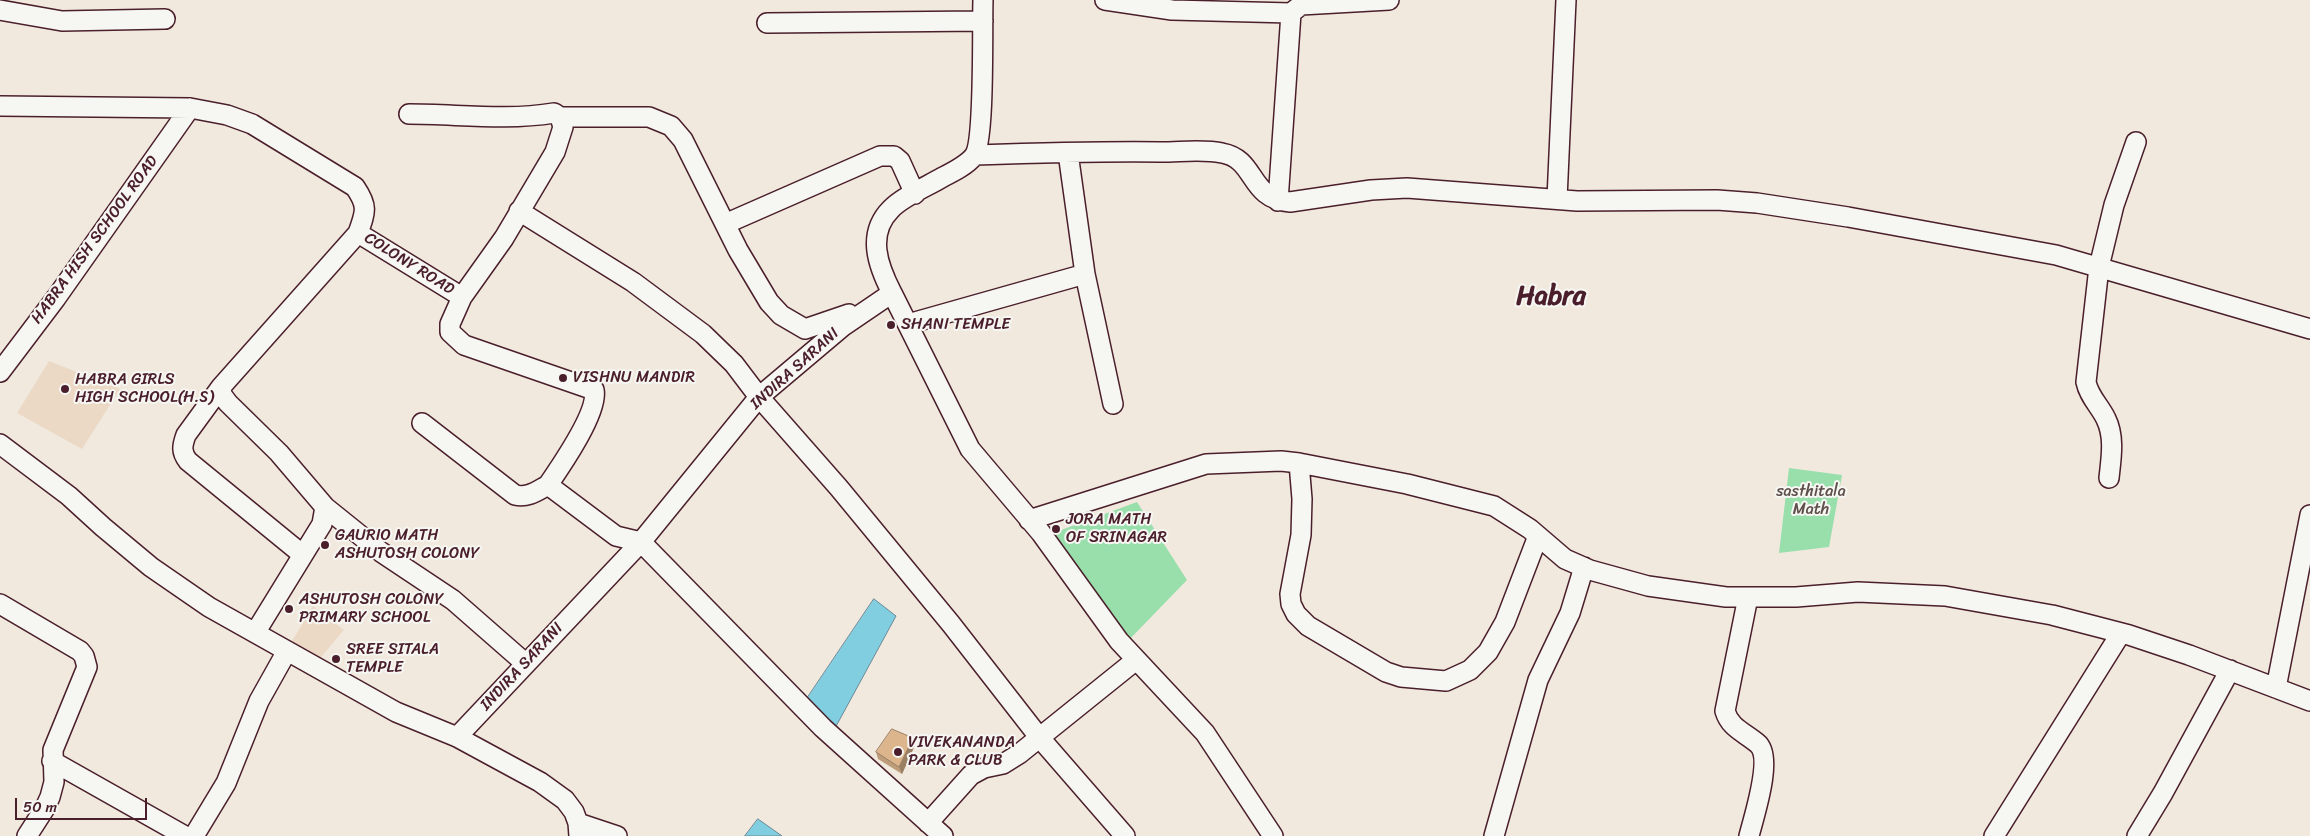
<!DOCTYPE html>
<html>
<head>
<meta charset="utf-8">
<style>
	body { margin:0 }
	#map { position:relative; width:2310px; height:836px; overflow:hidden; background:#f1e9de; font-family:Sriracha,sans-serif }
	canvas { display:block }
	.scale { position:absolute; left:15px; top:798px; width:132px; height:22px; box-sizing:border-box; border:2px solid #4a1f2b; border-top:0; padding-left:6px; font-size:15px; line-height:18px; white-space:nowrap; color:#4a1f2b; -webkit-text-stroke:4px #f6f6f2; paint-order:stroke }
</style>
</head>
<body>
<div id="map">
<canvas width="2310" height="836"></canvas>
<div class="scale">50 m</div>
</div>
<script>
const ctx = document.querySelector('canvas').getContext('2d');
ctx.lineJoin = 'round';
function fill(path, color) { ctx.fillStyle = color; ctx.fill(path, 'evenodd'); }
function trace(path, color, width, dash) { ctx.strokeStyle = color; ctx.lineWidth = width; ctx.lineCap = dash ? 'butt' : 'round'; ctx.setLineDash(dash || []); ctx.stroke(path); }
function label(font, color, halo, rows, align = 'center') {
  ctx.font = font + ' Sriracha,sans-serif'; ctx.lineWidth = 4; ctx.setLineDash([]); ctx.textBaseline = 'middle'; ctx.strokeStyle = halo; ctx.fillStyle = color; for (const [text, x, y, turn = 0] of rows) {
    ctx.save(); ctx.translate(x, y); ctx.rotate((+turn || 0) * Math.PI / 180); ctx.textAlign = isNaN(turn) ? turn : align; if (halo) ctx.strokeText(text, 0, 0); ctx.fillText(text, 0, 0); ctx.restore();
  }
}
fill(new Path2D(`
	M 49,361 L 120,389 L 82,449 L 17,413 Z
	M 313,606 L 344,630 L 317,662 L 292,641 Z`), '#ebd9c6');
fill(new Path2D(`
	M 1789,468 L 1842,475 L 1829,547 L 1779,553 Z
	M 1137,502 L 1187,580 L 1126,643 L 1053,533 Z`), '#99dfac');
const water = new Path2D(`
	M 874,599 L 896,616 L 834,730 L 806,700 Z
	M 758,819 L 782,836 L 745,836 Z`);
fill(water, '#80cedf');
trace(water, '#6a8897', 1);
const minor = new Path2D(`
	M 1105,0 L 1172,10 L 1291,13
	M 0,10 L 62,21 L 165,19
	M 767,23 L 983,21
	M 0,106 L 190,108 L 227,115 L 252,124 L 355,187 C 368,206 366,211 358,233 L 462,297 L 450,324 L 450,332 L 464,345 L 594,390 C 599,411 561,466 548,485 L 616,536 L 641,542
	M 409,114 C 458,114 505,121 554,113 L 560,117 L 563,127 L 555,152 L 504,238 L 462,297
	M 560,117 L 649,117 L 671,126 L 683,140 L 738,250 L 769,302 L 781,315 L 805,329 L 849,314
	M 1068,153 L 1085,274 L 1113,404
	M 975,155 C 1037,153 1099,151 1161,152 C 1181,152 1204,149 1222,153 C 1257,159 1248,199 1290,202 L 1371,190 L 1407,188 L 1577,201 L 1717,200 L 1757,203 L 1848,217 L 2056,255 L 2310,329
	M 1557,199 L 1566,0
	M 1278,201 L 1291,13 L 1301,5 L 1389,0
	M 519,211 L 633,282 L 703,334 L 734,364 L 759,397 L 839,488 L 951,624 L 1039,737 L 1125,836
	M 725,224 L 880,156 L 894,156 L 900,161 L 915,194
	M 892,293 L 970,449 L 1041,533 L 1119,641 L 1205,733 L 1273,836
	M 908,324 L 1085,274
	M 0,372 L 56,298 L 190,108
	M 221,387 L 186,435 C 182,446 181,452 188,461 L 303,555
	M 422,423 L 515,495 C 528,498 537,491 548,485
	M 0,444 L 69,496 L 103,527 L 151,567 L 209,607 L 396,712 L 457,737 L 540,782 L 565,800 L 574,812 L 578,823 L 579,836
	M 1299,463 L 1302,499 L 1301,535 L 1290,594 L 1291,604 L 1296,614 L 1308,626 L 1386,672 L 1401,677 L 1446,681 L 1470,670 L 1488,652 L 1505,622 L 1538,536
	M 2109,478 C 2111,459 2115,437 2106,419 C 2100,406 2089,397 2086,382 L 2099,267 L 2114,205 L 2136,142
	M 325,507 L 381,552 L 453,600 L 525,663
	M 1029,520 L 1206,464 L 1281,461 L 1299,463 L 1407,484 L 1494,506 L 1530,529 L 1565,559 L 1590,570 L 1648,586 L 1726,597 L 1796,597 L 1858,592 L 1945,596 L 2052,615 L 2129,635 L 2189,655 L 2310,701
	M 641,542 L 823,728 L 943,836
	M 1748,597 L 1725,711 C 1730,728 1744,732 1757,743 C 1774,756 1754,816 1749,836
	M 0,604 L 80,651 L 84,656 L 87,667 L 53,750 L 54,782 L 50,797 L 45,808 L 27,836
	M 255,633 L 322,524 L 325,507 L 279,453 L 228,403 L 222,395 L 221,387 L 358,233
	M 2276,688 L 2310,515
	M 457,737 L 641,542 L 759,397 L 842,327 L 892,293 C 878,266 866,234 891,209 C 902,197 928,186 943,177 C 953,172 967,165 974,156 C 985,141 982,25 983,0
	M 52,761 L 185,836
	M 578,823 L 617,836
	M 928,823 L 971,775 L 984,768 L 1003,764 L 1019,754 L 1136,660
	M 194,836 L 226,783 L 259,701 L 287,651
	M 1494,836 L 1538,680 L 1570,613 L 1584,567
	M 1994,836 L 2121,633
	M 2137,836 L 2163,793 L 2230,670`);
trace(minor, '#4a1f2b', 22);
trace(minor, '#f6f6f2', 19);
fill(new Path2D(`
	M 915,745 L 902,774 L 878,759 L 876,752 Z`), '#bd9c79');
fill(new Path2D(`
	M 913,738 L 915,745 L 902,774 L 899,767 Z`), '#9a7f63');
const building = new Path2D(`
	M 892,729 L 913,738 L 899,767 L 876,752 Z`);
fill(building, '#dcb58d');
trace(building, '#9a7f63', 1);
for (const [x, y, r, color] of [
	[891,325,5,"#4a1f2b"],
	[563,378,5,"#4a1f2b"],
	[65,389,5,"#4a1f2b"],
	[1056,529,5,"#4a1f2b"],
	[325,545,5,"#4a1f2b"],
	[289,609,5,"#4a1f2b"],
	[336,659,5,"#4a1f2b"],
	[898,752,5,"#4a1f2b"]
]) { const dot = new Path2D(); dot.arc(x, y, r, 0, 2 * Math.PI); ctx.fillStyle = color; ctx.fill(dot); trace(dot, '#f6f6f2', 2); }
label('16px', '#4a1f2b', '#f6f6f2', [
	["HABRA HISH SCHOOL ROAD",95,240,-54],
	["COLONY ROAD",409,264,32],
	["INDIRA SARANI",795,369,-42],
	["INDIRA SARANI",522,667,-47]
]);
label('16px', '#4a1f2b', '#f6f6f2', [
	["SHANI TEMPLE",901,325],
	["VISHNU MANDIR",573,378],
	["HABRA GIRLS",75,380],
	["HIGH SCHOOL(H.S)",75,398],
	["JORA MATH",1066,520],
	["OF SRINAGAR",1066,538],
	["GAURIO MATH",335,536],
	["ASHUTOSH COLONY",335,554],
	["ASHUTOSH COLONY",299,600],
	["PRIMARY SCHOOL",299,618],
	["SREE SITALA",346,650],
	["TEMPLE",346,668],
	["VIVEKANANDA",908,743],
	["PARK & CLUB",908,761]
], 'left');
label('16px', '#5e4f4b', '#f6f6f2', [
	["sasthitala",1811,492],
	["Math",1811,510]
]);
label('bold 26px', '#4a1f2b', '#f6f6f2', [
	["Habra",1551,297]
]);
</script>
</body>
</html>
